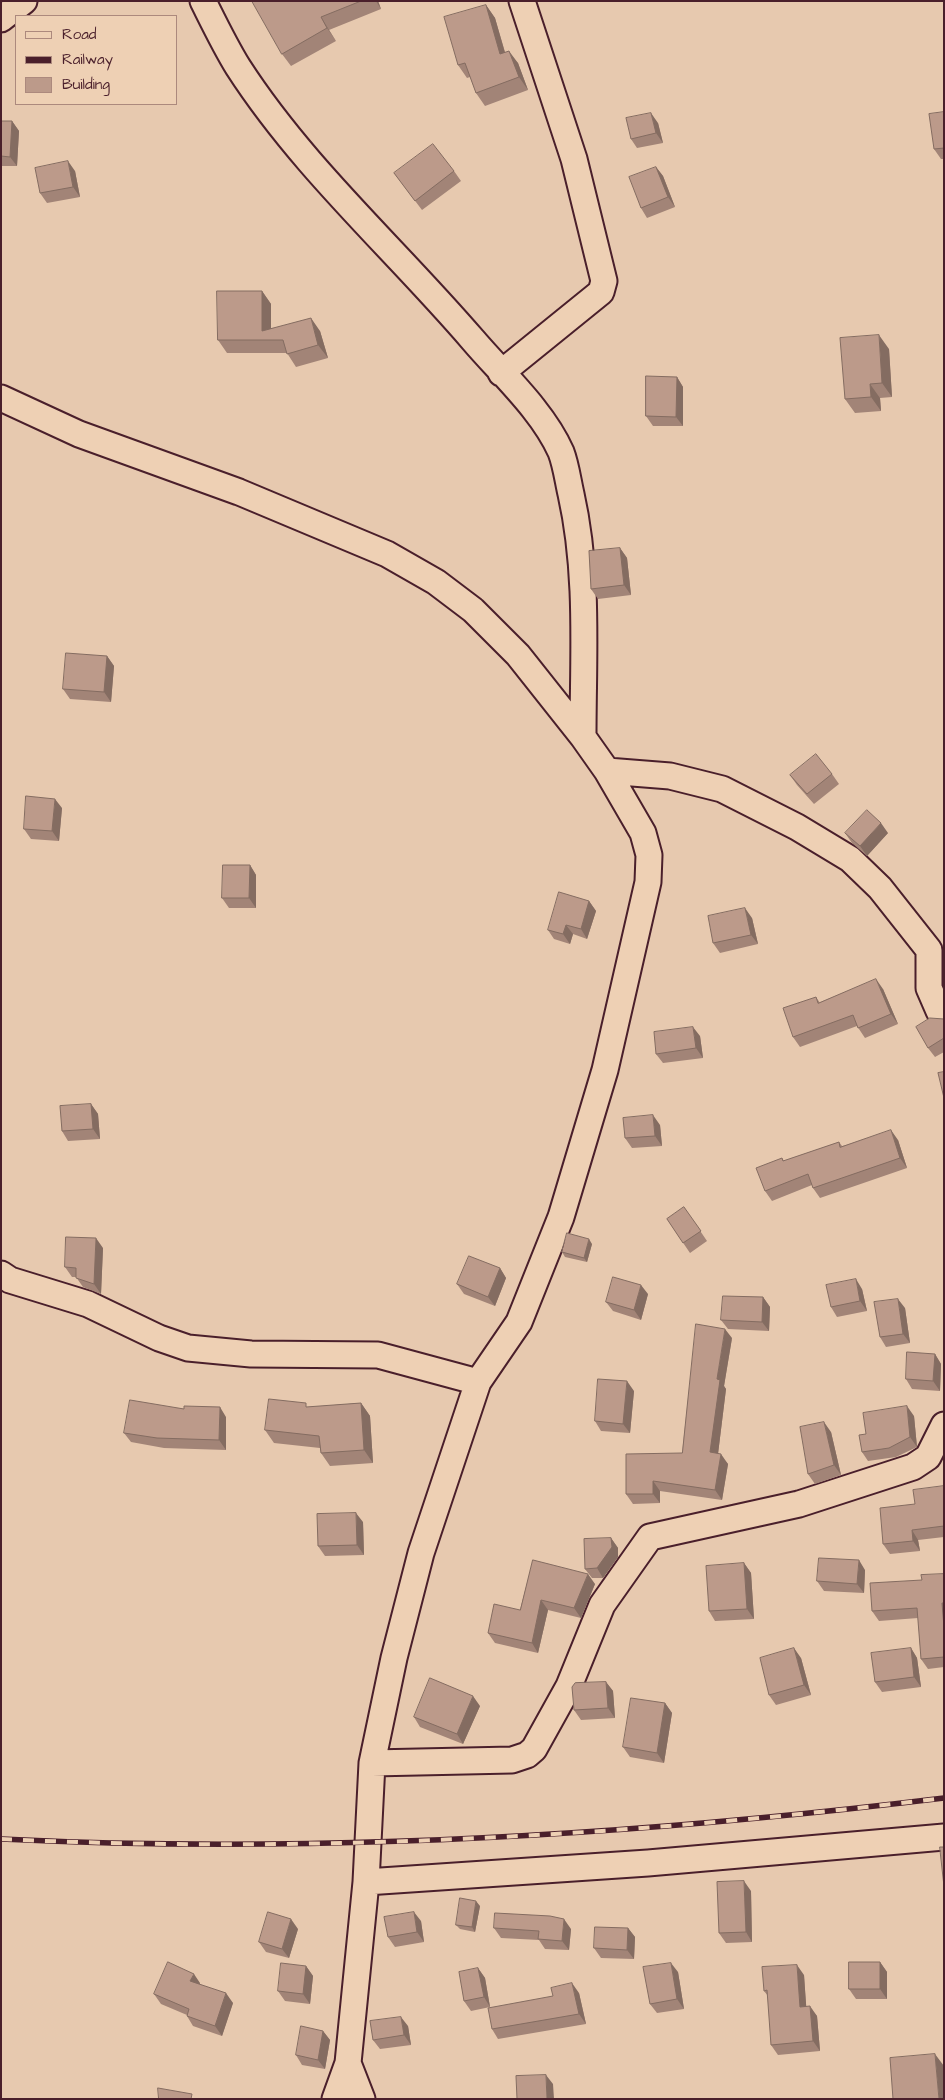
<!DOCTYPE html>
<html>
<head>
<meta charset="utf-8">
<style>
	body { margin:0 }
	#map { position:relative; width:945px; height:2100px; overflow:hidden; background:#e7c9af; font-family:"Architects Daughter",sans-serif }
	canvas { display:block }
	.frame { position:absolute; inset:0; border:2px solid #4a1f2b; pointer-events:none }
	.legend { position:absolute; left:15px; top:15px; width:162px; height:90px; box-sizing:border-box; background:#eed0b4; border:1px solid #ac897d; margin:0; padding:6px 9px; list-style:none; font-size:15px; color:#4a1f2b }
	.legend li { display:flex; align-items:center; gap:10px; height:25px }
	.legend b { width:25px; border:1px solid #ac897d }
</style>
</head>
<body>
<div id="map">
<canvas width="945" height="2100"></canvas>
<div class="frame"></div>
<ul class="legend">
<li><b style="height:6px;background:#eed0b4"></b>Road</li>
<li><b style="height:6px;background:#4a1f2b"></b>Railway</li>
<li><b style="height:14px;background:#bc9a8a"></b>Building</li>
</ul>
</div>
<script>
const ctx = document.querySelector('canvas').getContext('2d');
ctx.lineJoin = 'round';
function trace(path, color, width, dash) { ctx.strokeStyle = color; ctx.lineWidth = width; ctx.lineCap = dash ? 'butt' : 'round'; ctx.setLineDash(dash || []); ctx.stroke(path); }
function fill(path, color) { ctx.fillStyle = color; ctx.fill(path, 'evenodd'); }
const minor = new Path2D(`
	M 203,1 C 214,23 225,46 238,67 C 303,168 395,249 473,340 C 502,374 543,411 561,452 C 566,465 568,481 571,494 C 589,574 583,656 583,737
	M 1,19 L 24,1
	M 501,373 L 601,292 L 604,281 L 574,159 L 522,1
	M 1,398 L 79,434 L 239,492 L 387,554 L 436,582 L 473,610 L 518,655 L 583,737 L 607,771 L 643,833 L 649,855 L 648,882 L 605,1070 L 561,1217 L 519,1322 L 478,1382 L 421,1553 L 394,1658 L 372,1763 L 366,1882 L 348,2063 L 335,2099
	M 607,771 L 670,776 L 722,789 L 797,827 L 850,859 L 880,888 L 929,950 L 929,988 L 939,1011 L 944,1016
	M 1,1274 L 10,1280 L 88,1304 L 159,1338 L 188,1348 L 251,1354 L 378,1355 L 478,1382
	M 372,1763 L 512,1760 L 527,1755 L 534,1749 L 569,1686 L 602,1605 L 650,1537 L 799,1504 L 913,1467 L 928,1457 L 944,1425
	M 366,1882 L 648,1863 L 944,1837
	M 348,2063 L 362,2099`);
trace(minor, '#4a1f2b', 29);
trace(minor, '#eed0b4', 25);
const rail = new Path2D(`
	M 1,1839 C 316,1854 631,1836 944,1798`);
trace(rail, '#4a1f2b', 5.5);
trace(rail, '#eed0b4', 4, [11]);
fill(new Path2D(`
	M 252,1 L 378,1 L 381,9 L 329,30 L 336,41 L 291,66 L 282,54 Z
	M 486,5 L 495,18 L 505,52 L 518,63 L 528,90 L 485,106 L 476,93 L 470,77 L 467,78 L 458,65 Z
	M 944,112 L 944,159 L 941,159 L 934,149 Z
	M 1,121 L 12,121 L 19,131 L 17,166 L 1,166 Z
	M 658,123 L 663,143 L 637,148 L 631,139 Z
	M 656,167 L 663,176 L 675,207 L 647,218 L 641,208 Z
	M 75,171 L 80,197 L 47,203 L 40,193 Z
	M 454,171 L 461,181 L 422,210 L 394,173 Z
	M 262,291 L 271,304 L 271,328 L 320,331 L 328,358 L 296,367 L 287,353 L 227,353 L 218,340 Z
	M 889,349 L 892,397 L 880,398 L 881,411 L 855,413 L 845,399 Z
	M 677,377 L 683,387 L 683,426 L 653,426 L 646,416 Z
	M 620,548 L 627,558 L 631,595 L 598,599 L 591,589 Z
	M 107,656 L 114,666 L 111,702 L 70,699 L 63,689 Z
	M 832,774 L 839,784 L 814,804 L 797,785 L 790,775 Z
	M 62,808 L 59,841 L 31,839 L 24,829 Z
	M 845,833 L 888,833 L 867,856 L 852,843 Z
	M 250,865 L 256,875 L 256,908 L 229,908 L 222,898 Z
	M 589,901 L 596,911 L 587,939 L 573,934 L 570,944 L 554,939 L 548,930 Z
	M 752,918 L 758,944 L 720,953 L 713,943 Z
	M 883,989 L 898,1024 L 865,1038 L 857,1026 L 800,1047 L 793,1037 L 816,997 L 820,1003 Z
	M 944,1019 L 944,1052 L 935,1057 L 928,1048 Z
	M 700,1036 L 703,1058 L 663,1063 L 656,1054 Z
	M 91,1104 L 98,1114 L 100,1139 L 68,1141 L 62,1131 Z
	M 660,1125 L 662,1146 L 632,1148 L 625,1138 Z
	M 898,1140 L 907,1168 L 820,1198 L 813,1188 L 812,1185 L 772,1201 L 765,1191 L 782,1158 L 784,1161 L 839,1142 L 842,1146 Z
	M 684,1207 L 707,1241 L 690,1253 L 667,1219 Z
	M 592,1244 L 587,1262 L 565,1257 L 562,1252 Z
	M 103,1248 L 101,1294 L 83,1287 L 76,1277 L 72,1277 L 65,1267 Z
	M 500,1268 L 506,1278 L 495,1306 L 464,1294 L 457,1284 Z
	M 862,1289 L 867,1311 L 837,1317 L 831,1307 Z
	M 648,1294 L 641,1320 L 613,1311 L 606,1302 Z
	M 763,1297 L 770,1307 L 769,1331 L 728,1329 L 721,1320 Z
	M 905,1308 L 910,1343 L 886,1347 L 880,1337 Z
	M 732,1338 L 724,1386 L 726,1389 L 718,1454 L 728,1464 L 722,1500 L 660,1491 L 660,1503 L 633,1504 L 626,1494 L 682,1453 Z
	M 935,1354 L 941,1364 L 940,1391 L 912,1389 L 906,1379 Z
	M 634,1391 L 630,1433 L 601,1431 L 595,1421 Z
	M 361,1403 L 370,1416 L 373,1463 L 330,1466 L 321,1453 L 320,1448 L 274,1443 L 265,1430 L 309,1407 Z
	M 914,1416 L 917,1447 L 896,1457 L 868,1461 L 862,1452 L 866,1434 Z
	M 226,1417 L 226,1450 L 164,1448 L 131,1442 L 124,1433 Z
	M 831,1432 L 841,1475 L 815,1484 L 808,1474 Z
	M 944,1486 L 944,1537 L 918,1540 L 920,1551 L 890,1554 L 883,1544 L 915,1504 Z
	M 363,1522 L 364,1555 L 325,1556 L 318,1546 Z
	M 611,1538 L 618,1548 L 618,1557 L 603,1578 L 592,1578 L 585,1569 Z
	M 533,1560 L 595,1584 L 581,1618 L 548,1610 L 538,1653 L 495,1643 L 488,1633 L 520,1610 Z
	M 744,1563 L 751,1573 L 754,1619 L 715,1621 L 709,1611 Z
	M 865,1570 L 864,1593 L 824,1591 L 817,1581 Z
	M 944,1574 L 944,1667 L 928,1669 L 921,1659 L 918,1618 L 879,1621 L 872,1611 L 922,1580 Z
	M 911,1648 L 917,1658 L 921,1687 L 882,1692 L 875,1682 Z
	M 801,1658 L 811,1695 L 776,1705 L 769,1695 Z
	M 606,1682 L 613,1691 L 615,1718 L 581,1720 L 574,1710 Z
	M 665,1703 L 672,1713 L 664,1763 L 630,1757 L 623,1747 Z
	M 480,1706 L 463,1744 L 420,1727 L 414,1717 Z
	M 751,1891 L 752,1942 L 726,1943 L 719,1933 Z
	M 480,1906 L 475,1932 L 460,1929 L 456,1925 Z
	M 421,1921 L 424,1942 L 395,1947 L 388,1937 Z
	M 494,1928 L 571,1929 L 569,1950 L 545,1949 L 539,1940 L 501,1938 Z
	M 628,1928 L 635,1937 L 634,1959 L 601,1958 L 594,1948 Z
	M 298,1929 L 289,1958 L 266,1952 L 259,1942 Z
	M 880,1962 L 887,1972 L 887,1999 L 856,1999 L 849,1989 Z
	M 306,1966 L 313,1976 L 310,2004 L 285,2001 L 278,1991 Z
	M 478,1968 L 485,1978 L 490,2007 L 471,2011 L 464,2001 Z
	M 678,1972 L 684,2009 L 657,2013 L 650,2004 Z
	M 804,1975 L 806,2006 L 817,2016 L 820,2051 L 778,2055 L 771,2045 L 768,1996 L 764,1991 Z
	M 200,1983 L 200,1984 L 233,2003 L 222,2036 L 193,2026 L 187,2016 L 187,2015 L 161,2004 L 154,1994 Z
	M 579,1993 L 586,2024 L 498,2039 L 492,2029 Z
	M 408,2026 L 411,2045 L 380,2049 L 373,2040 Z
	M 323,2031 L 330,2040 L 325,2069 L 302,2065 L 296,2055 Z`), '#a28477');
fill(new Path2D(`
	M 376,1 L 378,1 L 381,9 Z
	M 486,5 L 495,18 L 509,67 L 500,54 Z
	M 321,17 L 329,30 L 336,41 L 327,28 Z
	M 509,51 L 518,63 L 528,90 L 519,77 Z
	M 651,113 L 658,123 L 663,143 L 656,133 Z
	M 12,121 L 19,131 L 17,166 L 10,157 Z
	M 68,161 L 75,171 L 80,197 L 73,187 Z
	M 656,167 L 663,176 L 675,207 L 668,197 Z
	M 262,291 L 271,304 L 271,340 L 262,331 Z
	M 311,318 L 320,331 L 328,358 L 318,345 Z
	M 879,335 L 889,349 L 892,397 L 882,383 Z
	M 677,377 L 683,387 L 683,426 L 676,417 Z
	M 870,384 L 880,398 L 881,411 L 871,397 Z
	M 620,548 L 627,558 L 631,595 L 624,585 Z
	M 107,656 L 114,666 L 111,702 L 104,692 Z
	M 55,799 L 62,808 L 59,841 L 52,831 Z
	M 881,823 L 888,833 L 867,856 L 860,846 Z
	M 250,865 L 256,875 L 256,908 L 249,898 Z
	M 589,901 L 596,911 L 587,939 L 581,929 Z
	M 745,908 L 752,918 L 758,944 L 751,935 Z
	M 566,925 L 573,934 L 570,944 L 563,934 Z
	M 876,979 L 883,989 L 898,1024 L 891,1014 Z
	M 693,1027 L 700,1036 L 703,1058 L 696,1048 Z
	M 91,1104 L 98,1114 L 100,1139 L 93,1129 Z
	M 653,1115 L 660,1125 L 662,1146 L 655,1136 Z
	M 891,1130 L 898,1140 L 907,1168 L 900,1158 Z
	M 96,1238 L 103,1248 L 101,1294 L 94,1284 Z
	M 589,1239 L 592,1244 L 587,1262 L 584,1258 Z
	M 500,1268 L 506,1278 L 495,1306 L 488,1297 Z
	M 856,1279 L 862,1289 L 867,1311 L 860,1301 Z
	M 641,1285 L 648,1294 L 641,1320 L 634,1310 Z
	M 763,1297 L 770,1307 L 769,1331 L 762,1322 Z
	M 898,1299 L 905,1308 L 910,1343 L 903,1334 Z
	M 725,1329 L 732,1338 L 724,1386 L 726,1389 L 717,1462 L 710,1452 L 717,1379 Z
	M 935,1354 L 941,1364 L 940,1391 L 933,1381 Z
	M 627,1381 L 634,1391 L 630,1433 L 623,1424 Z
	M 361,1403 L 370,1416 L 373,1463 L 364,1450 Z
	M 907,1406 L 914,1416 L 917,1447 L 910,1437 Z
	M 220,1407 L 226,1417 L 226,1450 L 219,1440 Z
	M 824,1422 L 831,1432 L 841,1475 L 834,1465 Z
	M 721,1454 L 728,1464 L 722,1500 L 715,1490 Z
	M 653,1481 L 660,1491 L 660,1503 L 653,1494 Z
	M 356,1513 L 363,1522 L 364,1555 L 357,1545 Z
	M 912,1530 L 918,1540 L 920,1551 L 913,1541 Z
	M 611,1538 L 618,1548 L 618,1557 L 603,1578 L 597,1568 Z
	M 859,1560 L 865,1570 L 864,1593 L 857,1584 Z
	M 744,1563 L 751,1573 L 754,1619 L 747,1609 Z
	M 588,1574 L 595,1584 L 581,1618 L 574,1608 Z
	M 541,1600 L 548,1610 L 538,1653 L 532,1643 Z
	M 942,1603 L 944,1606 L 944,1627 Z
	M 794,1648 L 801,1658 L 811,1695 L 804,1685 Z
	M 911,1648 L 917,1658 L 921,1687 L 914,1677 Z
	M 606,1682 L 613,1691 L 615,1718 L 608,1708 Z
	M 473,1696 L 480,1706 L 463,1744 L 457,1734 Z
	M 665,1703 L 672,1713 L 664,1763 L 657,1753 Z
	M 744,1881 L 751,1891 L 752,1942 L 746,1932 Z
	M 476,1901 L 480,1906 L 475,1932 L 472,1927 Z
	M 414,1912 L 421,1921 L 424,1942 L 417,1932 Z
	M 291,1919 L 298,1929 L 289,1958 L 282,1949 Z
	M 564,1919 L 571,1929 L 569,1950 L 562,1941 Z
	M 628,1928 L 635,1937 L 634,1959 L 627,1950 Z
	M 880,1962 L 887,1972 L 887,1999 L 880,1989 Z
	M 671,1963 L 678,1972 L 684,2009 L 677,1999 Z
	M 797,1965 L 804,1975 L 807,2017 L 800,2007 Z
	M 306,1966 L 313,1976 L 310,2004 L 303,1994 Z
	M 478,1968 L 485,1978 L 490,2007 L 484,1997 Z
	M 194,1974 L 200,1983 L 197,1991 L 190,1981 Z
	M 572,1983 L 579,1993 L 586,2024 L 579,2014 Z
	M 226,1993 L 233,2003 L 222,2036 L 215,2026 Z
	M 810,2006 L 817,2016 L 820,2051 L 813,2041 Z
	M 401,2017 L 408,2026 L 411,2045 L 404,2035 Z
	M 323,2031 L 330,2040 L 325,2069 L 318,2060 Z
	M 935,2054 L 944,2066 L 944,2099 L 939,2099 Z
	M 546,2075 L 553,2084 L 554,2099 L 547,2099 Z`), '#846c61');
const building = new Path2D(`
	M 252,1 L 361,1 L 321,17 L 327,28 L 282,54 Z
	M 486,5 L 500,54 L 509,51 L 519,77 L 476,93 L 465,63 L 458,65 L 444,17 Z
	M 944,112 L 944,148 L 934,149 L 929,114 Z
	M 651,113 L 656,133 L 631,139 L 626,118 Z
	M 1,121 L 12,121 L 10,157 L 1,156 Z
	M 433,144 L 454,171 L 415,201 L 394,173 Z
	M 68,161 L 73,187 L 40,193 L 35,168 Z
	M 656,167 L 668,197 L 641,208 L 629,177 Z
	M 217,291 L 262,291 L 262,331 L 311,318 L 318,345 L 287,354 L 283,340 L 218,340 Z
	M 879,335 L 882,383 L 870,384 L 871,397 L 845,399 L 840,338 Z
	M 646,376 L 677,377 L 676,417 L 646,416 Z
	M 620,548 L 624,585 L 591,589 L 589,551 Z
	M 66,653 L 107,656 L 104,692 L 63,689 Z
	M 816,754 L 832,774 L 807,794 L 790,775 Z
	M 26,796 L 55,799 L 52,831 L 24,829 Z
	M 867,810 L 881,823 L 860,846 L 845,833 Z
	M 223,865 L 250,865 L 249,898 L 222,898 Z
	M 559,892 L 589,901 L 581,929 L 566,925 L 563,934 L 548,930 Z
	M 745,908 L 751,935 L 713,943 L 708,916 Z
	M 876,979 L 891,1014 L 858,1028 L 853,1015 L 793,1037 L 783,1008 L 816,997 L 818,1003 Z
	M 930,1018 L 944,1019 L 944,1038 L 928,1048 L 916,1027 Z
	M 693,1027 L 696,1048 L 656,1054 L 654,1032 Z
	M 944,1072 L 944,1098 L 938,1073 Z
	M 91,1104 L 93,1129 L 62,1131 L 60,1106 Z
	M 653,1115 L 655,1136 L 625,1138 L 623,1118 Z
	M 891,1130 L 900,1158 L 813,1188 L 808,1174 L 765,1191 L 756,1168 L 782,1158 L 783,1161 L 839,1142 L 840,1147 Z
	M 684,1207 L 701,1231 L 683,1243 L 667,1219 Z
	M 567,1233 L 589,1239 L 584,1258 L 562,1252 Z
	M 66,1237 L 96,1238 L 94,1284 L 76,1278 L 76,1268 L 65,1267 Z
	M 469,1256 L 500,1268 L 488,1297 L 457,1284 Z
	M 613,1277 L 641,1285 L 634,1310 L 606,1302 Z
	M 856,1279 L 860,1301 L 831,1307 L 826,1285 Z
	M 723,1296 L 763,1297 L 762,1322 L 721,1320 Z
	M 898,1299 L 903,1334 L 880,1337 L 874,1302 Z
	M 696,1324 L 725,1329 L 717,1379 L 720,1380 L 710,1452 L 721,1454 L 715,1490 L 653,1481 L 653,1494 L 626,1494 L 626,1454 L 682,1453 Z
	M 907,1352 L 935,1354 L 933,1381 L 906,1379 Z
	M 598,1379 L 627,1381 L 623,1424 L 595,1421 Z
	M 269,1399 L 306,1403 L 306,1407 L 361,1403 L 364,1450 L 321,1453 L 319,1436 L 265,1430 Z
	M 130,1400 L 184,1409 L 184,1406 L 220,1407 L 219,1440 L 157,1438 L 124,1433 Z
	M 907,1406 L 910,1437 L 889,1448 L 862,1452 L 859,1435 L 866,1434 L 863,1413 Z
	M 824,1422 L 834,1465 L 808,1474 L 800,1427 Z
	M 944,1486 L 944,1526 L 912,1530 L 913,1541 L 883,1544 L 880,1508 L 915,1504 L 913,1490 Z
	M 356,1513 L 357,1545 L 318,1546 L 317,1514 Z
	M 611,1538 L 612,1547 L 597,1568 L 585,1569 L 584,1539 Z
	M 819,1558 L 859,1560 L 857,1584 L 817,1581 Z
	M 533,1560 L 588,1574 L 574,1608 L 541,1600 L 532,1643 L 488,1633 L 494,1604 L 520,1610 Z
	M 744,1563 L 747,1609 L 709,1611 L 706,1566 Z
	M 944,1574 L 944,1603 L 942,1603 L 944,1627 L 944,1657 L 921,1659 L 917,1608 L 872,1611 L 870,1583 L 922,1580 L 921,1575 Z
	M 794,1648 L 804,1685 L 769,1695 L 760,1658 Z
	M 911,1648 L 914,1677 L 875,1682 L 871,1653 Z
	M 430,1678 L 473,1696 L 457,1734 L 414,1717 Z
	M 606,1682 L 608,1708 L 574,1710 L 572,1687 L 575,1683 Z
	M 631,1698 L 665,1703 L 657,1753 L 623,1747 Z
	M 940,1847 L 944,1847 L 944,1886 Z
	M 744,1881 L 746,1932 L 719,1933 L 717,1882 Z
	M 460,1898 L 476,1901 L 472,1927 L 456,1925 Z
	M 268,1912 L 291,1919 L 282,1949 L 259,1942 Z
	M 414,1912 L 417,1932 L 388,1937 L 384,1917 Z
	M 495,1913 L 550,1916 L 564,1919 L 562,1941 L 538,1939 L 539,1931 L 494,1928 Z
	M 595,1927 L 628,1928 L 627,1950 L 594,1948 Z
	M 168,1962 L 194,1974 L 190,1981 L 226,1993 L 215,2026 L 187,2016 L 189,2009 L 154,1994 Z
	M 849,1962 L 880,1962 L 880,1989 L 849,1989 Z
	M 281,1963 L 306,1966 L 303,1994 L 278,1991 Z
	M 671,1963 L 677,1999 L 650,2004 L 643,1967 Z
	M 797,1965 L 800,2007 L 810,2006 L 813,2041 L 771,2045 L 767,1990 L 764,1991 L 762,1967 Z
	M 478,1968 L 484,1997 L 464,2001 L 459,1972 Z
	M 572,1983 L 579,2014 L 492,2029 L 488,2008 L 553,1996 L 551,1988 Z
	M 401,2017 L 404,2035 L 373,2040 L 370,2021 Z
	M 301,2026 L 323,2031 L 318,2060 L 296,2055 Z
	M 935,2054 L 939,2099 L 893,2099 L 890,2058 Z
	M 546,2075 L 547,2099 L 517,2099 L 516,2076 Z
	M 158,2088 L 192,2094 L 191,2099 L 159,2099 Z`);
fill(building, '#bc9a8a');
trace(building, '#846c61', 1);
</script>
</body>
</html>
